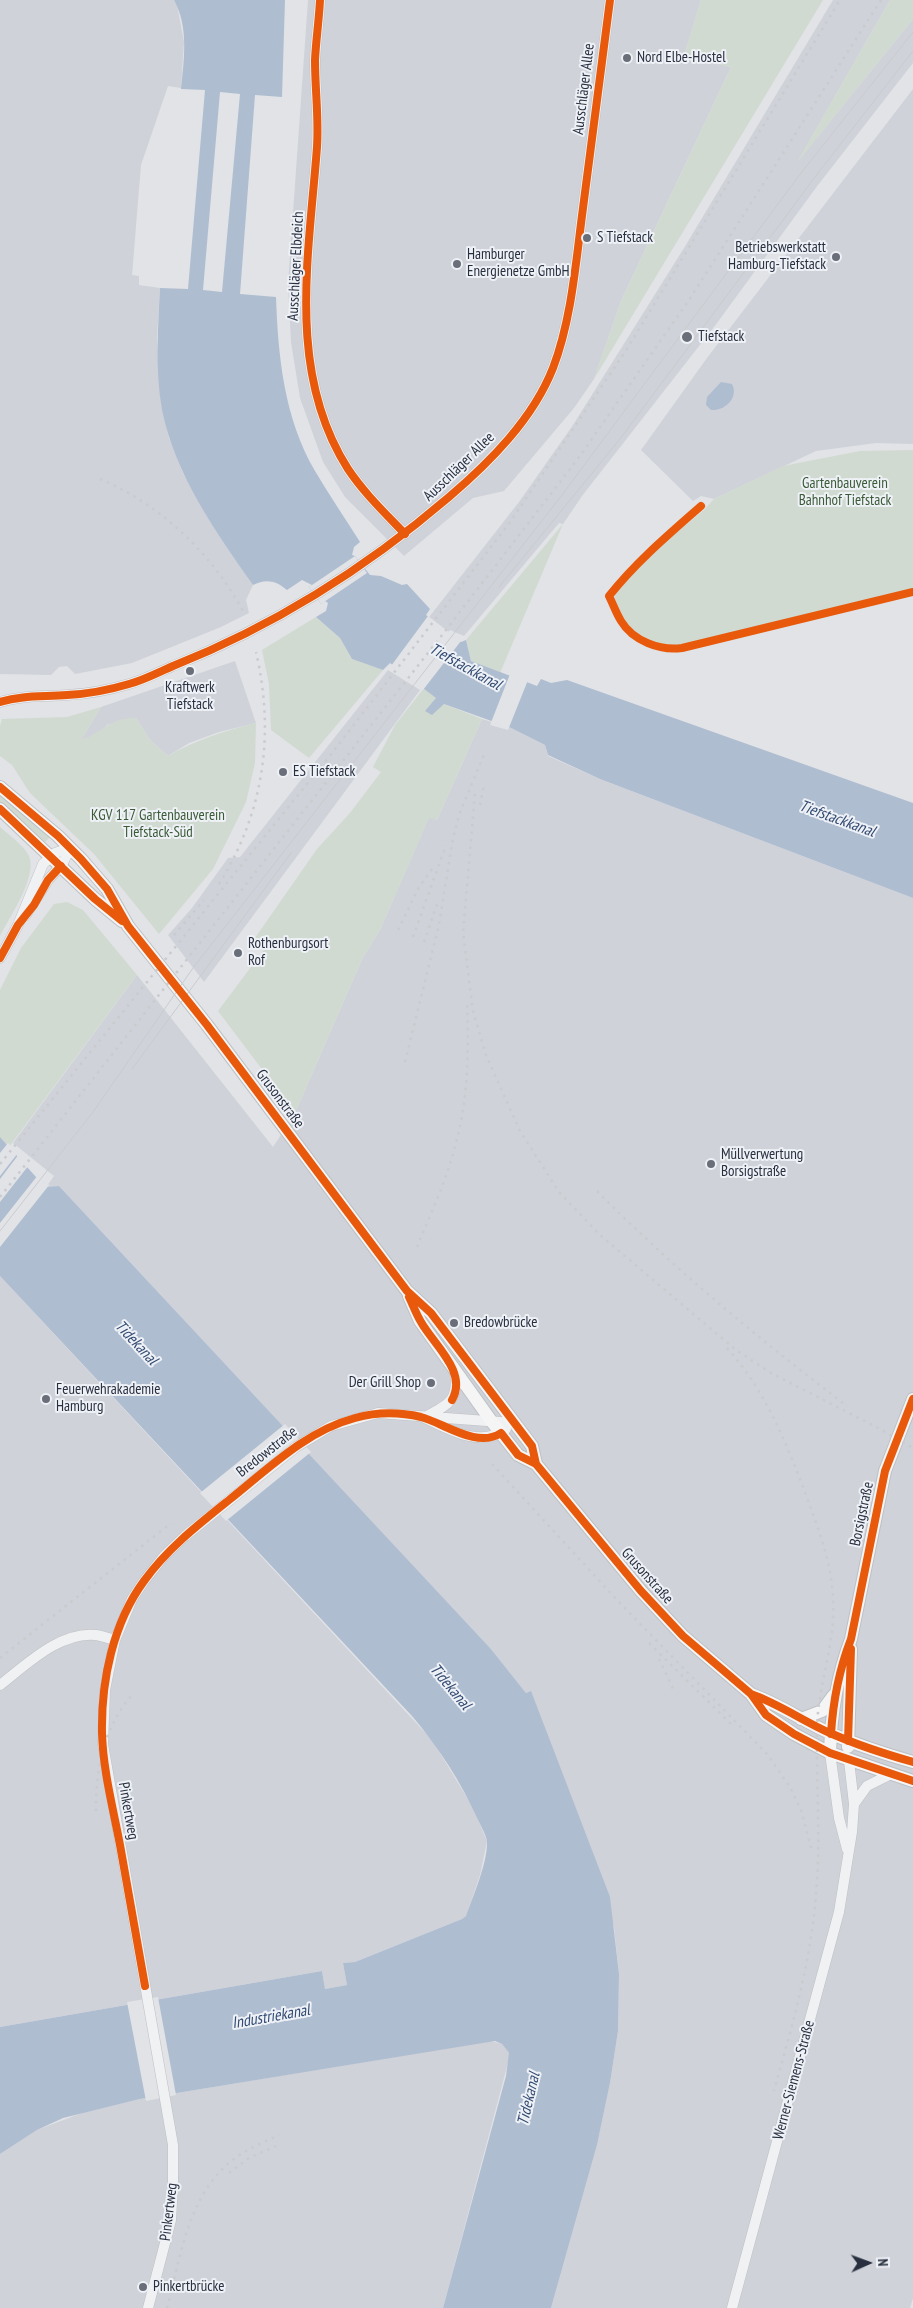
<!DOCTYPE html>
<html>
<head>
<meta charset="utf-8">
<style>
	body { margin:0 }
	#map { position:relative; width:913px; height:2308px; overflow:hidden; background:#e1e3e6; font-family:"PT Sans Narrow",sans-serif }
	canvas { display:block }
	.north { position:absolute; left:843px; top:2238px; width:50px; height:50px; -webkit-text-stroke:4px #eef1f6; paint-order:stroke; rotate:88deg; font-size:14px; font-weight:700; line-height:20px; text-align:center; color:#282f3f }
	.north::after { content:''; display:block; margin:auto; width:18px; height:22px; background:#282f3f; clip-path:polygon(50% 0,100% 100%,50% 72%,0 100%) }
</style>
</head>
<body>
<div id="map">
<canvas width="913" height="2308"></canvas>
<div class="north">N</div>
</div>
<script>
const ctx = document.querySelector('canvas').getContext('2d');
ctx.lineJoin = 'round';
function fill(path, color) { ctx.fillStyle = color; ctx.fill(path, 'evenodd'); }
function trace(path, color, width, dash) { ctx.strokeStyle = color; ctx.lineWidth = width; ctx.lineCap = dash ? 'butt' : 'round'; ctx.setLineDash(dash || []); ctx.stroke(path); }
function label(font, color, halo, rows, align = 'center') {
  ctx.font = font + ' "PT Sans Narrow",sans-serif'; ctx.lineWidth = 4; ctx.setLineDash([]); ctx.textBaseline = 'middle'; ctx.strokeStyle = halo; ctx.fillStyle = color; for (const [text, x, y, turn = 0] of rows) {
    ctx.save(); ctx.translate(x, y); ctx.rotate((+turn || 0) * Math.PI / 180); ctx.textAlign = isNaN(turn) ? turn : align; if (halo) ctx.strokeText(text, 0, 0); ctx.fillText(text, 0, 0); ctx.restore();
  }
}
fill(new Path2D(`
	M 0,0 L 174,0 L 177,5 L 184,42 L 181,88 L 168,86 L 141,165 L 132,275 L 139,276 L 139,285 L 160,288 L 157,338 L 162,409 L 169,438 L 182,471 L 199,502 L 253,585 L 246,600 L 249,613 L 221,627 L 132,663 L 75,674 L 67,666 L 59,667 L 51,675 L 0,674 Z
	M 308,0 L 701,0 L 684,56 L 731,67 L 621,301 L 594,379 L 574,408 L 504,491 L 473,498 L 404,556 L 345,497 L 323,462 L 300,398 L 291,342 L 288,284 Z
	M 833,0 L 890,0 L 798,161 L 913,19 L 913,63 L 818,185 L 717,323 L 582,496 L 563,524 L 559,523 L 464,636 L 450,630 L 445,636 L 426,621 L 519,502 L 573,425 L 684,248 Z
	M 913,89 L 913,444 L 876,443 L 816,451 L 714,499 L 701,496 L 693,501 L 641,450 L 707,358 Z
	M 235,661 L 256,723 L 219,732 L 189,743 L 168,756 L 150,740 L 136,718 L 107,725 L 98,734 L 81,740 L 101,707 Z
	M 388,670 L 420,690 L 204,982 L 168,935 L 192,908 L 228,858 L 240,857 Z
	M 482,719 L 511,728 L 545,745 L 548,756 L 600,779 L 913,898 L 913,2298 L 910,2308 L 551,2308 L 597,2145 L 610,2083 L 618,2031 L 619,1974 L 614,1927 L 530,1692 L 526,1693 L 491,1649 L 59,1186 L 46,1187 L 54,1176 L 13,1143 L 137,975 L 273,1147 L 295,1113 L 363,957 L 380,930 L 429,817 L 437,820 Z
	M 0,1276 L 432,1740 L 472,1806 L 487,1841 L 480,1875 L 466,1916 L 462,1919 L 355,1962 L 343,1963 L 347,1985 L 325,1989 L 322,1971 L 0,2027 Z
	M 491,2041 L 502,2044 L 509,2053 L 509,2059 L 443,2308 L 0,2308 L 0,2154 L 37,2130 L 82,2113 L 140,2099 Z`), '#cfd2d9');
fill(new Path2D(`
	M 701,0 L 823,0 L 594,379 L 621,301 L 731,67 L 684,56 Z
	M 890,0 L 913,0 L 913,19 L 796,164 Z
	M 913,450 L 913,590 L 680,646 C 642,648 628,631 614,598 L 619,588 L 642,561 L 704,510 L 714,499 L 783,466 L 860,451 Z
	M 563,524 L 500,673 L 471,661 L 466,640 Z
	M 316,617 L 340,638 L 352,659 L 383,670 L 309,758 L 271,730 L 269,684 L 262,650 Z
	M 424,688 L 444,704 L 482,719 L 437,820 L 429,818 L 380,930 L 363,957 L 295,1113 L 218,1011 L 266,947 L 255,938 L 317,849 L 350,813 L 381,772 L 373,767 L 395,725 Z
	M 101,707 L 81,740 C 103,732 111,717 136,718 L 150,740 L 168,756 C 196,740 224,731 256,723 L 255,763 L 246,802 L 213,869 L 159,934 L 94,854 L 30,793 L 12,765 L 0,756 L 0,726 L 2,719 L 67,717 Z
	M 0,794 L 50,837 L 45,842 L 0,802 Z
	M 0,827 C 9,835 22,844 28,854 C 40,873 9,918 0,936 Z
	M 67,902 L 83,910 L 137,975 L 9,1147 L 0,1137 L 0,990 L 21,948 L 54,904 Z`), '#d1dad1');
fill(new Path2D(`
	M 174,0 L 285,0 L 282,97 L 255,95 L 240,294 L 276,297 C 278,356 284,418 315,471 C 329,495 345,518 360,542 L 354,547 L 352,555 L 355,556 L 370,575 L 381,576 L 402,585 L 407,584 L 430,609 L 426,615 L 461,642 L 466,640 L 471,661 L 537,686 L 541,679 L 551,683 L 567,680 L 913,803 L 913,898 L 600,779 L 548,755 L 545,745 L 511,728 L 444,704 L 432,715 L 425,711 L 436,698 L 390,663 L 383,670 L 352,659 L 340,638 L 316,617 L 326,611 L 328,603 L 325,601 L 321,604 L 309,587 L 312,585 L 302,580 L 287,590 C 277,581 266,578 253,585 C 216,532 175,475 162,410 C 155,370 158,328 160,288 L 188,289 L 205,90 L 181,89 C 184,60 189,27 174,0 ZM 220,92 L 240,94 L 222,292 L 203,290 Z
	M 721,382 L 732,384 C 739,398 725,411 711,410 L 706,405 L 707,397 Z
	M 0,1137 L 45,1187 L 59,1186 L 491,1649 L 526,1693 L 531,1691 L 610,1897 L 619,1974 L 618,2031 L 610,2083 L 597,2145 L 551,2308 L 443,2308 L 506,2076 L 509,2053 L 502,2044 L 495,2041 L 140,2099 L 63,2118 L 37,2130 L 0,2154 L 0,2027 L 322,1971 L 325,1989 L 347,1985 L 343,1963 L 355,1962 L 462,1919 L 466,1916 C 473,1896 488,1862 487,1841 C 486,1835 481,1826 478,1820 C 461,1782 439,1748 412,1716 L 0,1276 Z`), '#afbdd1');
fill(new Path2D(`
	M 355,556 L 367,573 L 321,604 L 309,587 Z
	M 428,616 L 461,641 L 423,690 L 391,666 Z
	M 510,674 L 528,680 L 508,730 L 490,725 Z
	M 8,1143 L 18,1153 L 0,1176 L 0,1153 Z
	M 19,1154 L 29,1165 L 0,1202 L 0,1179 Z
	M 38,1175 L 47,1185 L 50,1184 L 0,1247 L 0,1223 Z
	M 285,1424 L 311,1452 L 226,1521 L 200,1493 Z
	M 158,1997 L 176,2095 L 146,2101 L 127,2002 Z`), '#e1e3e6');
const minor = new Path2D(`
	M 320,0 C 319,20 316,40 315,60 C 315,90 319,118 317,147 C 309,255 286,372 348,469 C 364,493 385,513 405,534
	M 0,702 C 22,695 44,697 67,695 C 88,694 109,690 129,684 C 144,680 159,672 173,666 C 274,626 366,568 449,497 C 490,462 533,419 553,368 C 572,318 576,260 583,208 C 592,139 601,69 610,0
	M 25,916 L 48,880 L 63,863 L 70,848
	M 0,958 L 18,925 L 43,864 L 55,853 L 70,848
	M 427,1416 C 450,1404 459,1399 455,1371
	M 425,1418 C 449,1430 482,1448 506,1429
	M 0,1685 C 26,1665 60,1631 96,1635 C 102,1636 108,1638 115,1640
	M 830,1753 L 839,1818 L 847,1849
	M 854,1804 L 867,1786 L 891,1774
	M 148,2308 L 171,2220 L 173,2182 L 173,2145 L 103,1744 L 105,1690 L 115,1640 L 132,1599 L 144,1581 L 164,1556 L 185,1536 L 296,1447 L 331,1426 L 378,1413 L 514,1423
	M 732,2308 L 839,1912 L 852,1832 L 854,1804 L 849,1761`);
const major = new Path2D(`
	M 0,787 L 58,836 L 81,859 L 107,889 L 128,926 L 207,1025 L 407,1291 L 431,1313 L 532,1446 L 536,1464
	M 0,809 L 95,899 L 122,921
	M 409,1296 L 420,1321 L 492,1422 L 518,1455 L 536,1464 L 641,1591 L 683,1636 L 751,1694 L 766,1715 L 794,1734 L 830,1753 L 913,1781
	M 751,1694 C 779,1704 803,1721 830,1733 C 857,1745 885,1754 913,1762
	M 801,1719 L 822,1711 L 833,1696
	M 848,1747 L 851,1649
	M 830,1753 C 831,1714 837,1676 851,1639 L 885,1471 L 913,1399`);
trace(minor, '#bfc1c4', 11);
trace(major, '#bdc0c3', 14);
trace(minor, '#f0f1f3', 10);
trace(major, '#f5f5f6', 12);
trace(new Path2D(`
	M 499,587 L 620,439 L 818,173 L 913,51
	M 132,1069 L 291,853
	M 0,1231 L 93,1112 L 193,968 L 562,495 L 801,173 L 913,32`), '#cacbce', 1);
trace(new Path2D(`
	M 100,479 C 160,504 212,554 243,611
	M 475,794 L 463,932 L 473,1011 L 486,1055 L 520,1131 L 559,1192 L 600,1235 L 736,1350 L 771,1373 L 880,1429 L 913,1448
	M 480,805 L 484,785
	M 219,884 C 264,812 275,734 256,652
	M 398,930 L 418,889 L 432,869
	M 174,935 L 204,900
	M 413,937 L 446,845
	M 424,942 L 438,902
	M 405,1062 L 439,925 L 453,838 L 459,815 L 485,752
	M 0,1164 L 332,753 L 508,525 L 625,352 L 840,0
	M 597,1191 C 673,1268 760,1340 847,1406
	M 0,1197 L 446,630 L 580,456 L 689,300 L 881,0
	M 417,1247 C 430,1215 445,1184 454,1150 C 468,1103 469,1054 467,1005
	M 727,1348 C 765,1390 786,1442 806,1495 C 821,1535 836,1575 833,1619 C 831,1656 817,1693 817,1731 C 816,1784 821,1842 816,1894 C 811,1962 792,2026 774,2091
	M 492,1464 L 617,1600 L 767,1754 L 790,1787 L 801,1810 L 812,1851
	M 649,1643 L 733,1726
	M 0,1658 L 171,1523
	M 659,1659 L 675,1693
	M 96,1811 C 96,1767 103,1729 132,1695
	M 229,2173 L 249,2158 L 276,2146
	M 167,2308 C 180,2259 188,2197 229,2163 C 244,2150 262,2143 279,2135`), '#cacbce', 2.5, [2.5, 5]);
trace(new Path2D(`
	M 320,0 C 319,20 316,40 315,60 C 315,90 319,118 317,147 C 309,255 286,372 348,469 C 364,493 385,513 405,534
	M 701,506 C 668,535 636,562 609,596 C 613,604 616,613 621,621 C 633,641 660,651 682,648 L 913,592
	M 0,702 C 22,695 44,697 67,695 C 88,694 109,690 129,684 C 144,680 159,672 173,666 C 274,626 366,568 449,497 C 490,462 533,419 553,368 C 572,318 576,260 583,208 C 592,139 601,69 610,0
	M 0,787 L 58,836 L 81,859 L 107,889 L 128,926 L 207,1025 L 407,1291 L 431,1313 L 532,1446 L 536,1464
	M 0,809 L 95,899 L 122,921
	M 0,958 L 18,925 L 34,905 L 48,880 L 61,866
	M 409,1297 C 413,1305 416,1314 421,1322 C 434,1345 468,1372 452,1400
	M 751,1694 C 779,1704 803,1721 830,1733 C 857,1745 885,1754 913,1762
	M 831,1734 C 833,1701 839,1670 851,1639 L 885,1471 L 913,1399
	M 848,1741 L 851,1649
	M 145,1986 C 137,1939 128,1892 120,1845 C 113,1808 103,1770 102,1733 C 101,1681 113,1623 144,1581 C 167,1549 199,1524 229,1500 C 268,1469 306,1431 355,1418 C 377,1412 399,1412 421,1417 C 444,1423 477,1449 501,1433 L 518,1455 L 536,1464 L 641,1591 L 683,1636 L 751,1694 L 766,1715 L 794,1734 L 830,1753 L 913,1781`), '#e8590c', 8);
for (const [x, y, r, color] of [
	[627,58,5,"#696e79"],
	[587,238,5,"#696e79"],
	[836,257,5,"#696e79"],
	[457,264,5,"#696e79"],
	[687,337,6,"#696e79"],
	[190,671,5,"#696e79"],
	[283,772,5,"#696e79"],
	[238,953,5,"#696e79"],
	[711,1164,5,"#696e79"],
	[454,1323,5,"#696e79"],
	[431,1383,5,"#696e79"],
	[46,1399,5,"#696e79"],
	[143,2287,5,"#696e79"]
]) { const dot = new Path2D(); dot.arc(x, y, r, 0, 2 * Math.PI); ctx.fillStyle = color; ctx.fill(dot); trace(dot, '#eef1f6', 2); }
label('15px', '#282f3f', '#eef1f6', [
	["Nord Elbe-Hostel",637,58],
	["S Tiefstack",597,238],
	["Betriebswerkstatt",826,248,"right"],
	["Hamburg-Tiefstack",826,265,"right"],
	["Hamburger",467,255],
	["Energienetze GmbH",467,272],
	["Tiefstack",698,337],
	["Kraftwerk",190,688,"center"],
	["Tiefstack",190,705,"center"],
	["ES Tiefstack",293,772],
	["Rothenburgsort",248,944],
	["Rof",248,961],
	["Müllverwertung",721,1155],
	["Borsigstraße",721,1172],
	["Bredowbrücke",464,1323],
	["Der Grill Shop",421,1383,"right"],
	["Feuerwehrakademie",56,1390],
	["Hamburg",56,1407],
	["Pinkertbrücke",153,2287]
], 'left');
label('15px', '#282f3f', '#eef1f6', [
	["Ausschläger Allee",584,89,-83],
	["Ausschläger Elbdeich",296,266,-87],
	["Ausschläger Allee",459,467,-44],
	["Grusonstraße",280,1099,53],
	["Bredowstraße",267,1452,-38],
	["Borsigstraße",862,1514,-78],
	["Grusonstraße",647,1576,48],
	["Pinkertweg",128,1811,80],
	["Werner-Siemens-Straße",794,2080,-75],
	["Pinkertweg",169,2212,-83]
]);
label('15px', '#3a5a36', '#eef1f6', [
	["Gartenbauverein",845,484],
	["Bahnhof Tiefstack",845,501],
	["KGV 117 Gartenbauverein",158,816],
	["Tiefstack-Süd",158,833]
]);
label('italic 16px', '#334b72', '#eef1f6', [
	["Tiefstackkanal",465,667,29],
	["Tiefstackkanal",837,819,20],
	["Tidekanal",136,1343,47],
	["Tidekanal",450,1687,50],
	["Industriekanal",271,2017,-10],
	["Tidekanal",529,2099,-77]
]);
</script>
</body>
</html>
